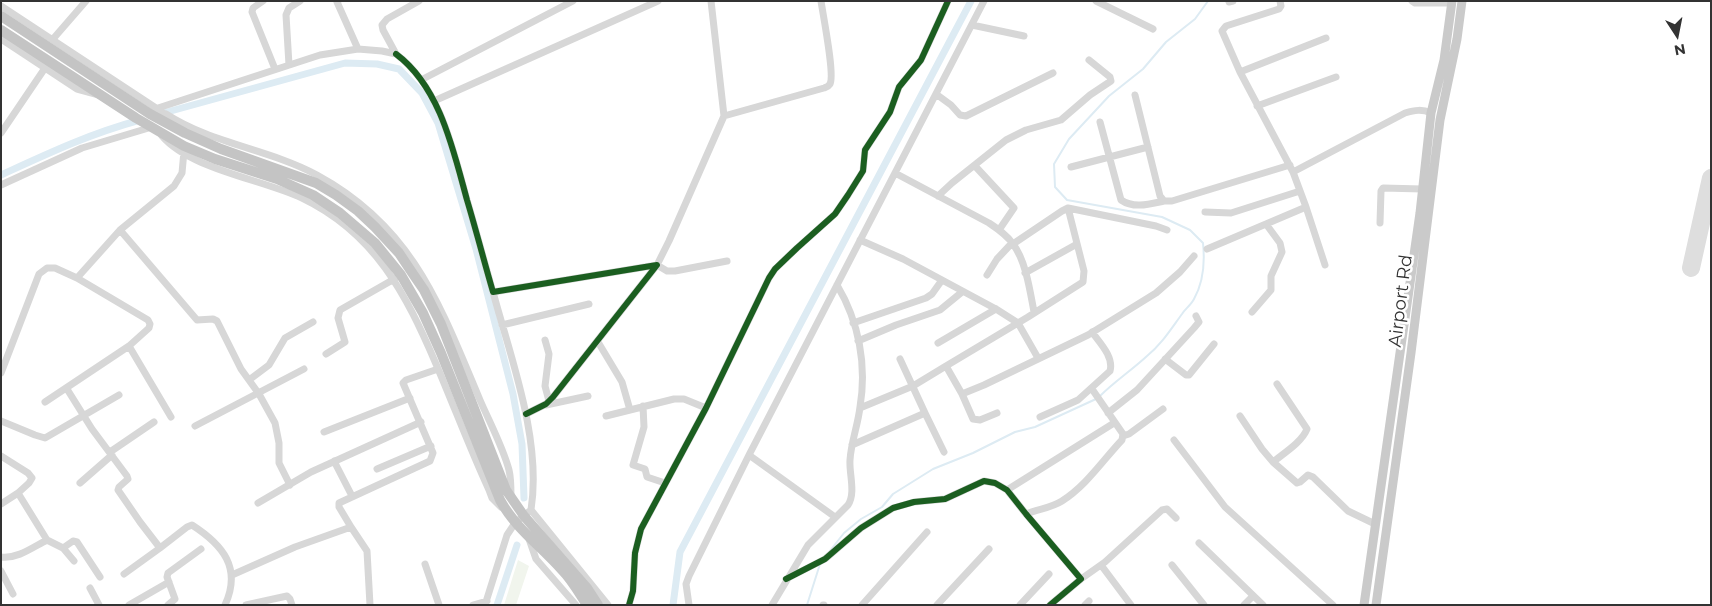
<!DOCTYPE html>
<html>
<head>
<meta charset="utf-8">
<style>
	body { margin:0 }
	#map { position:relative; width:1712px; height:606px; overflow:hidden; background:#fff; font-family:Montserrat,sans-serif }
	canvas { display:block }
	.frame { position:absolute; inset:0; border:2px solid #333; pointer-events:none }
	.north { position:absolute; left:1652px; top:10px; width:50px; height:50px; -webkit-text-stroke:4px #fff; paint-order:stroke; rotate:169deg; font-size:14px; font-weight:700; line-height:20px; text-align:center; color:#333 }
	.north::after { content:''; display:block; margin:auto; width:18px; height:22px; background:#333; clip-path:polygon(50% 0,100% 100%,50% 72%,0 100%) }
</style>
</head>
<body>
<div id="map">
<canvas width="1712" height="606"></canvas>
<div class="frame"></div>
<div class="north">N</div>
</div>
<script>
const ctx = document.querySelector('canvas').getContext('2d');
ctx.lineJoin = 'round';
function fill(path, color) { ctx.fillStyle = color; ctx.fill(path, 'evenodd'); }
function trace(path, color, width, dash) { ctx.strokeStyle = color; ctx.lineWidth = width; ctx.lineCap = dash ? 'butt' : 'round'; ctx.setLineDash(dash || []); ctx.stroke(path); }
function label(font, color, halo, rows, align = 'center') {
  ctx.font = font + ' Montserrat,sans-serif'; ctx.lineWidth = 5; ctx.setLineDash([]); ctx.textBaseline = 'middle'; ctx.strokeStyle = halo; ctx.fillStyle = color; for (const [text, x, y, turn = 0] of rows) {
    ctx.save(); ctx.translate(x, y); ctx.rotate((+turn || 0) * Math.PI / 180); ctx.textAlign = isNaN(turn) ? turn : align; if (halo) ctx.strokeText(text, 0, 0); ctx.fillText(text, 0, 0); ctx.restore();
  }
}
fill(new Path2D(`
	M 518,560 L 529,566 L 516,605 L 504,605 Z`), '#f1f5ed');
trace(new Path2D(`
	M 1100,396 C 1115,381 1132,370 1147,356 C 1161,345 1171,329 1182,314 C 1185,309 1191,305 1194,299 C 1204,281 1205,262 1203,243 L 1190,230 L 1162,217 L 1067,200 L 1055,187 L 1054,164 L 1069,139 L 1109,96 L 1143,69 L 1166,42 L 1195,19 L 1208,1
	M 829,552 L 844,533 L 861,519 L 882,507 L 893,494 L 933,469 L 973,453 L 1015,432 L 1035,427 L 1096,399
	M 807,605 L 820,564`), '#ddebf3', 2);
trace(new Path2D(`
	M 160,114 L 345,63 L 377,64 L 399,69 L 422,93 L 438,123 L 476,249 L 513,394 L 522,444 L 524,498
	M 1,175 C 49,153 89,134 140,120
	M 497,605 L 517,545
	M 673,605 L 680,552 L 971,1`), '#ddebf3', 7);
trace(new Path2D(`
	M 1691,268 L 1711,178`), '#dedede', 18);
trace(new Path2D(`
	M 263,1 L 253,8 L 252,12 L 275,69
	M 711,1 L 724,116 L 669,241 L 657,265 L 667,271 L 675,271 L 727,261
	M 1096,1 L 1153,29
	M 1280,1 L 1281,6 L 1279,9 L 1226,26 L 1222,31 L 1240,72 L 1293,172 L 1405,113 C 1415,110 1422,109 1431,113
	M 1412,1 L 1415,3 L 1452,3
	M 1229,2 L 1233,1
	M 1,6 L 162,112
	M 972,25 L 1024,36
	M 1,39 L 77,89 L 99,95
	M 53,39 L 86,1
	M 358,49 L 382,51 L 396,54 L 383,30 L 382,25 L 387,19 L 419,1
	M 396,54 C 440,87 453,149 467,200 C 476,230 484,261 493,292 L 657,265 L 553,397 L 546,404 L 526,414
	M 289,65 L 286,15 L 289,8 L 300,1
	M 1240,72 L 1326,38
	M 421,80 L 573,1
	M 936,94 L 951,105 L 960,115 L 966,116 L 1053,73
	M 1135,95 L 1160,196 L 1164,201 L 1172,201 L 1290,165
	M 434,101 L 658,1
	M 1257,106 L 1336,77
	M 155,109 L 320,55 L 358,49 L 337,2 L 338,1
	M 166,114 C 212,144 269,149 317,175 C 413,227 440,305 480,400 C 489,421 503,447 509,470 C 511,478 511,487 511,496
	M 724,116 L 824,88 C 827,87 828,87 830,84 C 835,75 823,15 821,1
	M 1100,122 L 1121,200 C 1134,209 1150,204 1164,201
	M 1,133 L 45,68
	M 162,136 C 190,169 261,179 302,198 C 375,233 406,294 436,364 C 454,406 470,449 489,490 L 492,498 L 501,507
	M 975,166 L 1014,208 L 999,230
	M 1071,167 L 1148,147
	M 1293,172 L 1306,207 L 1325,265
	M 895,173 L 989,223 C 998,229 1007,235 1013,244 C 1026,261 1030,291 1034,312
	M 1,185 L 82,148 L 152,127
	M 938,196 L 952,183 L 1006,140 L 1026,130 L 1061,120 L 1090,95 L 1111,81 L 1110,77 L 1089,60
	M 1068,208 L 1156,226 L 1167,230
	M 1205,212 L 1231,213 L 1300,191
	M 1380,223 L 1381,191 L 1383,188 L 1422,189
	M 120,230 L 197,320 L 213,319 L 217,321 L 241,369 L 259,394 L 275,423 L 279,443 L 279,463 L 290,485
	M 860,240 L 903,259 L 996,309 L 1018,323 L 1038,358
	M 1207,249 L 1266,224
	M 1025,273 L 1077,244
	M 987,275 L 997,259 L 1012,243
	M 77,278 L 120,230 L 174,186 L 182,173 L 184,151
	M 1252,312 L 1271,290 L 1271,276 L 1282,252 L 1280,243 L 1266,224 L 1306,207
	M 853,323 L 926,298 L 932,294 L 942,280
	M 502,325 L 589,304
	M 545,340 L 549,354 L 545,386 L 549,401
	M 858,341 L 896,325 L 940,310 L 962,292
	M 598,342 L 622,382 L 630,410
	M 938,343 L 996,309
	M 129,346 L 171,417
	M 326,354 L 345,342 L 338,318 L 340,310 L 396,278
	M 900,359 L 925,413
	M 1165,359 L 1186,375 L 1189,375 L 1214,344
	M 946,366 L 1028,317 L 1083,282 L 1084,271 L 1068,208 L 1062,211 L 1013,244
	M 1,373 L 39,274 L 47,268 L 55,268 L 77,278 L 148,320 L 150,324 L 149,328 L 129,346 L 45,402
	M 249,380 L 269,365 L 285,338 L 313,322
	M 67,389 L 92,429 L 127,476 L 128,479 L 119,487 L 118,490 L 140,522 L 160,548 L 187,527 L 192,525 C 223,545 242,568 225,605
	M 962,394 L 984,385 L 1088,335 L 1156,293 L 1180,272 L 1194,256
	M 546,405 L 588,396
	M 643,406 L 644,427 L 633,465 L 645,469 L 647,477 L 665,483
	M 860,408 L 913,386 L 946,366 L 962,394 L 973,419 L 980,420 L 997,413
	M 1108,413 L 1137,390 L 1194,328 L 1199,322 L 1196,316
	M 606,416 L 674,399 L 684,399 L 706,408
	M 1240,416 L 1262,449 L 1273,462 C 1284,453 1302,442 1307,429 L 1277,384
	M 1040,417 L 1078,400 L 1110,371 C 1114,357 1100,343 1092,332
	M 1,421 L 35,435 L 45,438 L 119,395
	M 195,426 L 304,369
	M 324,432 L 410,398
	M 1123,436 L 1129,434 L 1163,409
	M 1174,440 L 1225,507 L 1333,605
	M 852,445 L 925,413 L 944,452
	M 110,452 L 154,422
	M 749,455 L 835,517
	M 1,456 L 28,473 L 32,478 L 29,483 L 18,493
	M 334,461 L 352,496
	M 1273,462 L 1297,483 L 1300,482 L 1308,475 L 1313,477 L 1348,511 L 1375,524
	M 377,469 L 431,446
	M 80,483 L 112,455
	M 1007,490 L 1114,423
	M 258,503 L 311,472 L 421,422
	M 1,504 L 18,493 L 47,540 L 63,548 L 74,561
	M 531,510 L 608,605
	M 1026,514 C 1038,509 1051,508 1062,501 C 1086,486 1103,460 1122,440 L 1123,434 L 1092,389
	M 351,527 L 367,551 L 370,605
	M 528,536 L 536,559 L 576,605
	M 1199,543 L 1263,605
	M 63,548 L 73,541 L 77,542 L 100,577
	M 1,557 C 18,559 33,547 47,540
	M 425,564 L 439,605
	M 1101,565 L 1131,605
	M 1172,565 L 1204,605
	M 1,571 L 13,594
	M 124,574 L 160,548
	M 232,575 L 295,547 L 351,527 L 339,507 L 339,503 L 430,461 L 433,453 L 403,383 L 406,380 L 438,369
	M 786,579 L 825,559 L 861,528 L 893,508 L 914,502 L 945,499 L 984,481 L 995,483 L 1007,490 L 1026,514 L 1081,579 L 1050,605
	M 1081,579 L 1105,562 L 1162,510 L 1167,509 L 1176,518
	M 90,588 L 99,605
	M 129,605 L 169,582
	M 168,605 L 175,599 L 167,577 L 168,573 L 201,549
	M 246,605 L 287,596 L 290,599 L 292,605
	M 473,605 L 487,601
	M 485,605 L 507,535 L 515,523 L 531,510 C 542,440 511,359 493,292
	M 629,605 L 633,591 L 635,553 L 641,529 L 706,408 L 769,278 L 775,269 L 797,248 L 835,214 L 848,195 L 863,171 L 865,150 L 890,112 L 899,87 L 921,60 L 948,1
	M 689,605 L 686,584 L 689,576 L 749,455 L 984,1
	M 772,605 L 808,545 L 848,505 C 856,493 849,474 850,460 C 851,442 858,425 860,407 C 867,365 859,322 837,285
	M 823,605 L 824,605
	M 862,605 L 927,532
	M 937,605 L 989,549
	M 1020,605 L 1049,574
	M 1085,605 L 1089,601
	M 1244,605 L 1253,596`), '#d7d7d7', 7);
trace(new Path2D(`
	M 1364,605 L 1420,213 L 1431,113 L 1444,60 L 1452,1
	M 1376,605 L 1411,353 L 1440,120 L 1457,39 L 1462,1`), '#cacaca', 9);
trace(new Path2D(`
	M 1,16 L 150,114 L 185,133 L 221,149 L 316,183 L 336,195 L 358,211 L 375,227 L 399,253 L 413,274 L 424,290 L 441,324 L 506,490 L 524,516 L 587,588 L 598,605
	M 1,30 L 136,118 L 184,146 L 215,159 L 277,179 L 313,195 L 340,213 L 375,243 L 401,275 L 423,313 L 441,353 L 500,500 C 516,529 541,546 562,570 C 572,580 579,593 587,605`), '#c4c4c4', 10);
trace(new Path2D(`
	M 396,54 C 440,87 453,149 467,200 C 476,230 484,261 493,292 L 657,265 L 553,397 L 546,404 L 526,414
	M 786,579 L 825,559 L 861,528 L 893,508 L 914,502 L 945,499 L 984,481 L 995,483 L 1007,490 L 1026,514 L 1081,579 L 1050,605
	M 629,605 L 633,591 L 635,553 L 641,529 L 706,408 L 769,278 L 775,269 L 797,248 L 835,214 L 848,195 L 863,171 L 865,150 L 890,112 L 899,87 L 921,60 L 948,1`), '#1b5e20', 6);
label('18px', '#333', '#fff', [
	["Airport Rd",1401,301,-83]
]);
</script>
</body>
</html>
